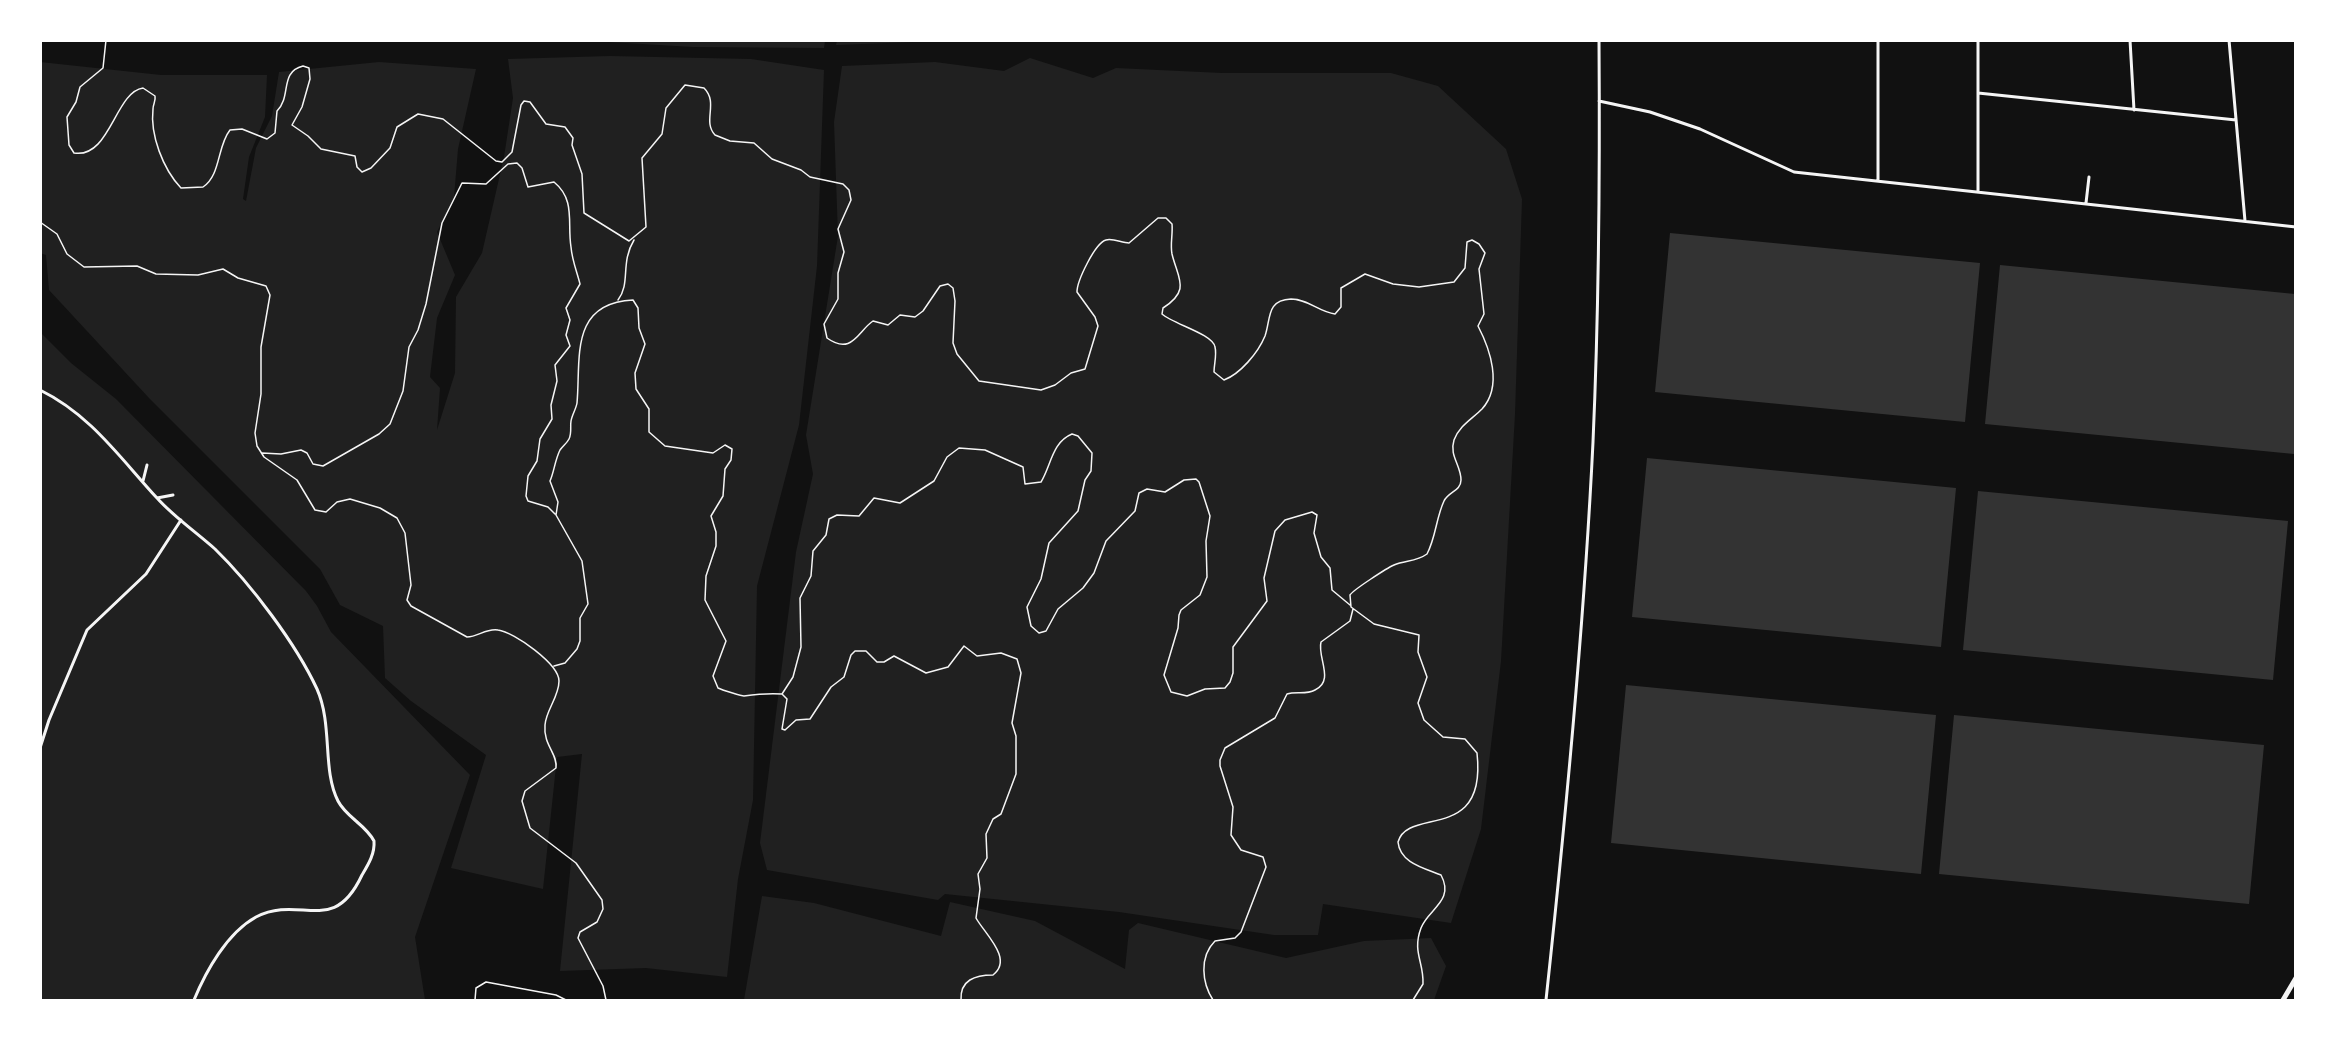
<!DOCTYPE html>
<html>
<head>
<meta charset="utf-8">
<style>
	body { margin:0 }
	#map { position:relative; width:2336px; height:1041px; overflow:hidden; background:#111; font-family:Georgia,serif }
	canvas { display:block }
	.frame { position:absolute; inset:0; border:42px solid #fff; pointer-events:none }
</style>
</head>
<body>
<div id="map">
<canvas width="2336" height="1041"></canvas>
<div class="frame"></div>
</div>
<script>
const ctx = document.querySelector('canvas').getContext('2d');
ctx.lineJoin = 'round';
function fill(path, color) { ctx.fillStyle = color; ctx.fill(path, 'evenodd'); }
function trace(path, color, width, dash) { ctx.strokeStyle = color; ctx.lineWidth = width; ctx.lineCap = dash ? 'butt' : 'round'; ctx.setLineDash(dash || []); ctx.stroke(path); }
fill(new Path2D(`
	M 591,41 L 825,40 L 825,41 L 824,48 L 693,47 Z
	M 837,41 L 837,40 L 938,41 L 836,45 Z
	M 610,56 L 751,59 L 824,70 L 817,266 L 799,425 L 757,586 L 753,800 L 738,879 L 727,977 L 646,968 L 560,971 L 582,754 L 557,757 L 543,889 L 451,868 L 486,755 L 411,701 L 385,678 L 383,626 L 340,605 L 320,569 L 149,398 L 49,290 L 46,255 L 40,253 L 40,62 L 161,75 L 267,75 L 265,117 L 249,157 L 243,199 L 246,201 L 256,148 L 272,116 L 279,72 L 379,62 L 476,69 L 458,149 L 454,197 L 437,232 L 455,275 L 437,318 L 430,377 L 440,388 L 437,430 L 455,373 L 456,297 L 482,253 L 504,157 L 513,98 L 508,59 Z
	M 1030,58 L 1093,78 L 1116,68 L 1222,73 L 1391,73 L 1438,86 L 1506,149 L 1522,199 L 1515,414 L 1501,661 L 1481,829 L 1451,923 L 1323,904 L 1318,935 L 1274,935 L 1119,912 L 945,894 L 938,900 L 767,870 L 760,843 L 796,552 L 813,474 L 806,435 L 838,236 L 834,122 L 842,66 L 935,62 L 1004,71 Z
	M 40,332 L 71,363 L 116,399 L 306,591 L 317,606 L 331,632 L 470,775 L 415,937 L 425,1000 L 41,1000 Z
	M 762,896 L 814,903 L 941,936 L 950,902 L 1035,921 L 1125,969 L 1129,930 L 1138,923 L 1286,958 L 1364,941 L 1431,938 L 1446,966 L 1434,1000 L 744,1000 Z`), '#202020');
fill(new Path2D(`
	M 1670,233 L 1980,263 L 1965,422 L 1655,392 Z
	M 2000,265 L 2295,294 L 2294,454 L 1985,424 Z
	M 1647,458 L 1956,488 L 1941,647 L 1632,617 Z
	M 1978,491 L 2288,521 L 2273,680 L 1963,650 Z
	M 1626,685 L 1936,715 L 1921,874 L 1611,843 Z
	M 1954,715 L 2264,745 L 2249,904 L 1939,874 Z`), '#333');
trace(new Path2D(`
	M 106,40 L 103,68 L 80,87 L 76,102 L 67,117 L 69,145 L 74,153 C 110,159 115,92 143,88 L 155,96 C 156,101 153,104 153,109 C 150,135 163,169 181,188 L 203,187 C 221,175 217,146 230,130 L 242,129 L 267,139 L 275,133 L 277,111 C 292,96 279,72 303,66 L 309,68 L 310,79 L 302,107 L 292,125 L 308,136 L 321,149 L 355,156 L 357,167 L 362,172 L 371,168 L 390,148 L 397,127 L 418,114 L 443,119 L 496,161 L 502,162 L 512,152 L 521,105 L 524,101 L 530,102 L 546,124 L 565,127 L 573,138 L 572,145 L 582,174 L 584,213 L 629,241 L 646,227 L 642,158 L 662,134 L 666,108 L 685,85 L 704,88 C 719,103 702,121 715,135 L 730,141 L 754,143 L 772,159 L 801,170 L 810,177 L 843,184 L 849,190 L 851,200 L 838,229 L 844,252 L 838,273 L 838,299 L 824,324 L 827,338 C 852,356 858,331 873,321 L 888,325 L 900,315 L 915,317 L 923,311 L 940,286 L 948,284 L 953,288 L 955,301 L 953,343 L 957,354 L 979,381 L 1041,390 L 1055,385 L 1071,373 L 1085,369 L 1098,326 L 1095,317 L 1077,292 C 1077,281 1095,243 1106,240 C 1113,238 1122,243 1129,243 L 1158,218 L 1166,218 L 1172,224 C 1173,234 1170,244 1172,254 C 1178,279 1191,290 1163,308 L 1162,314 C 1173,324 1213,334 1215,347 C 1217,355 1214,364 1214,372 L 1224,380 C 1240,374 1258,353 1265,336 C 1271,319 1266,300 1291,299 C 1308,299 1319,312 1335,314 L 1341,307 L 1341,288 L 1365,274 L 1393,284 L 1419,287 L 1454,282 L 1465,268 L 1467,242 L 1472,240 L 1479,244 L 1485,253 L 1479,269 L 1484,314 L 1478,326 C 1490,349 1503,386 1482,409 C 1472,419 1459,426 1454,440 C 1449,456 1461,465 1461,480 C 1461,491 1448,492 1444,501 C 1436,518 1436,537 1427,554 C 1416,562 1405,560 1394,565 C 1387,568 1353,590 1350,595 L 1351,607 L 1374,624 L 1419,635 L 1418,652 L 1427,677 L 1418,703 L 1424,720 L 1443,737 L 1465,739 L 1477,753 C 1487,844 1408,806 1398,842 C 1400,863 1424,868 1441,875 C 1455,901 1428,909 1421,928 C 1412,952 1424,962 1423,984 L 1413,1000
	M 40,222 L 57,234 L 67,254 L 84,267 L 137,266 L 156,274 L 198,275 L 223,269 L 238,278 L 266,286 L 270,295 L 261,347 L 261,394 L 255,433 L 257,446 L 264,457 L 297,480 L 315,510 L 326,512 L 337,502 L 350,499 L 380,508 L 397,518 L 405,533 L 411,585 L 407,600 L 411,606 L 467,637 C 478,637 486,628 498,630 C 514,632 559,664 559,681 C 559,697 546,710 545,725 C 543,745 558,754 556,768 L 525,791 L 522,801 L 530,828 L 576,863 L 602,900 L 603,909 L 597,922 L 580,932 L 578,938 L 603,986 L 606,1000
	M 618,300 C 631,283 620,263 634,240
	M 262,453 L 281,454 L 301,450 L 307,453 L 313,464 L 323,466 L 379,434 L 390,424 L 403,391 L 409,347 L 418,330 L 426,304 L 442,223 L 462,183 L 486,184 L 508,164 L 517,163 L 522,168 L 528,187 L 554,182 C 576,200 567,223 571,247 C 572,260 577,272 580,284 L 566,308 L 570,320 L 566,335 L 570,346 L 555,365 L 557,381 L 551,405 L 552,419 L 540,439 L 537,461 L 528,476 L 526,496 L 528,501 L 548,507 L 555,514
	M 554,666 L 565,663 L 577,649 L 580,641 L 580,618 L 588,604 L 582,561 L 556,515 L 558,502 L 550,481 C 554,472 555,460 560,450 C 563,446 567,443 569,439 C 572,433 570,427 571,421 C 572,415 576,409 577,403 C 581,359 569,303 633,300 L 638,308 L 639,328 L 645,344 L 635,373 L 636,389 L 649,409 L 649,432 L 665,446 L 713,453 L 725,445 L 732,449 L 731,460 L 725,469 L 723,496 L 711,516 L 716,532 L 716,546 L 706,576 L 705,600 L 726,641 L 713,676 L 718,688 C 722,690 742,696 744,696 C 758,694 769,693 782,694 L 787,699 L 782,729 L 785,730 L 796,720 L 810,719 L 831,687 L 844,677 L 851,655 L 855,651 L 866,651 L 877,662 L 884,662 L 894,656 L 926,673 L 948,667 L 964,646 L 977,656 L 1001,653 L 1017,659 L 1021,673 L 1012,723 L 1016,736 L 1016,774 L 1001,814 L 993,819 L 986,834 L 987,858 L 978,874 L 980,889 L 976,918 C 984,933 1014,959 993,975 C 975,975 960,980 961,1000
	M 782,694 L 793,677 L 801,647 L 800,598 L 811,576 L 813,551 L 826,535 L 829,519 L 837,515 L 859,516 L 874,498 L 900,503 L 934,481 L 947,457 L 959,448 L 985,450 L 1023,467 L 1025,484 L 1041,482 C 1051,466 1052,442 1072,434 L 1078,436 L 1092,453 L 1091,471 L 1085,480 L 1078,511 L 1049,543 L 1041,579 L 1027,607 L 1031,626 L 1039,633 L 1046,631 L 1058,609 L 1083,588 L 1094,573 L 1106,541 L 1135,511 L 1139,493 L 1147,489 L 1165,492 L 1184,480 L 1196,479 L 1199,482 L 1210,516 L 1206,541 L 1207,577 L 1200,595 L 1181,610 L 1179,615 L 1178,628 L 1164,675 L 1171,692 L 1187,696 L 1205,689 L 1225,688 L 1230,682 L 1233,673 L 1233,647 L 1267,601 L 1264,578 L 1275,531 L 1285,520 L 1312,512 L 1317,515 L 1314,533 L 1321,557 L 1330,568 L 1332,590 L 1350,605
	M 475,1000 L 476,988 L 486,982 L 556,995 L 566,1000
	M 1213,1000 C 1202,983 1199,957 1215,941 L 1235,938 L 1241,932 L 1266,867 L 1263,857 L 1241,850 L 1231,835 L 1233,807 L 1220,766 L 1220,760 L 1225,748 L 1275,718 L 1287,694 C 1296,691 1306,695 1315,690 C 1335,681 1317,657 1321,642 L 1350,621 L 1353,609`), '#f5f5f5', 1.5);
trace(new Path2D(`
	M 2130,40 L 2134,110
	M 2229,40 L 2245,221
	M 1978,93 L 2236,120
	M 1599,101 L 1650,112 L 1700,129 L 1794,172 L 2296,227
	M 1878,181 L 1878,40
	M 1978,192 L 1978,40
	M 2086,203 L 2089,177
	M 40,390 C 91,415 120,458 157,498 C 174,517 196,532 215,549 C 251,584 296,644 317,689 C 333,725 322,770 338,801 C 346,817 366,825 374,841 C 375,854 368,865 362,875 C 333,937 301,894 256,917 C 227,933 206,971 194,1000
	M 143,481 L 147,465
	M 157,498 L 173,495
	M 40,748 L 49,720 L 87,630 L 146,574 L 181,520
	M 1546,1000 C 1566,815 1584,628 1593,442 C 1599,308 1600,174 1599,40`), '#f5f5f5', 3);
trace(new Path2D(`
	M 2283,1000 L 2296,978`), '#f5f5f5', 5);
</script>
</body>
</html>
